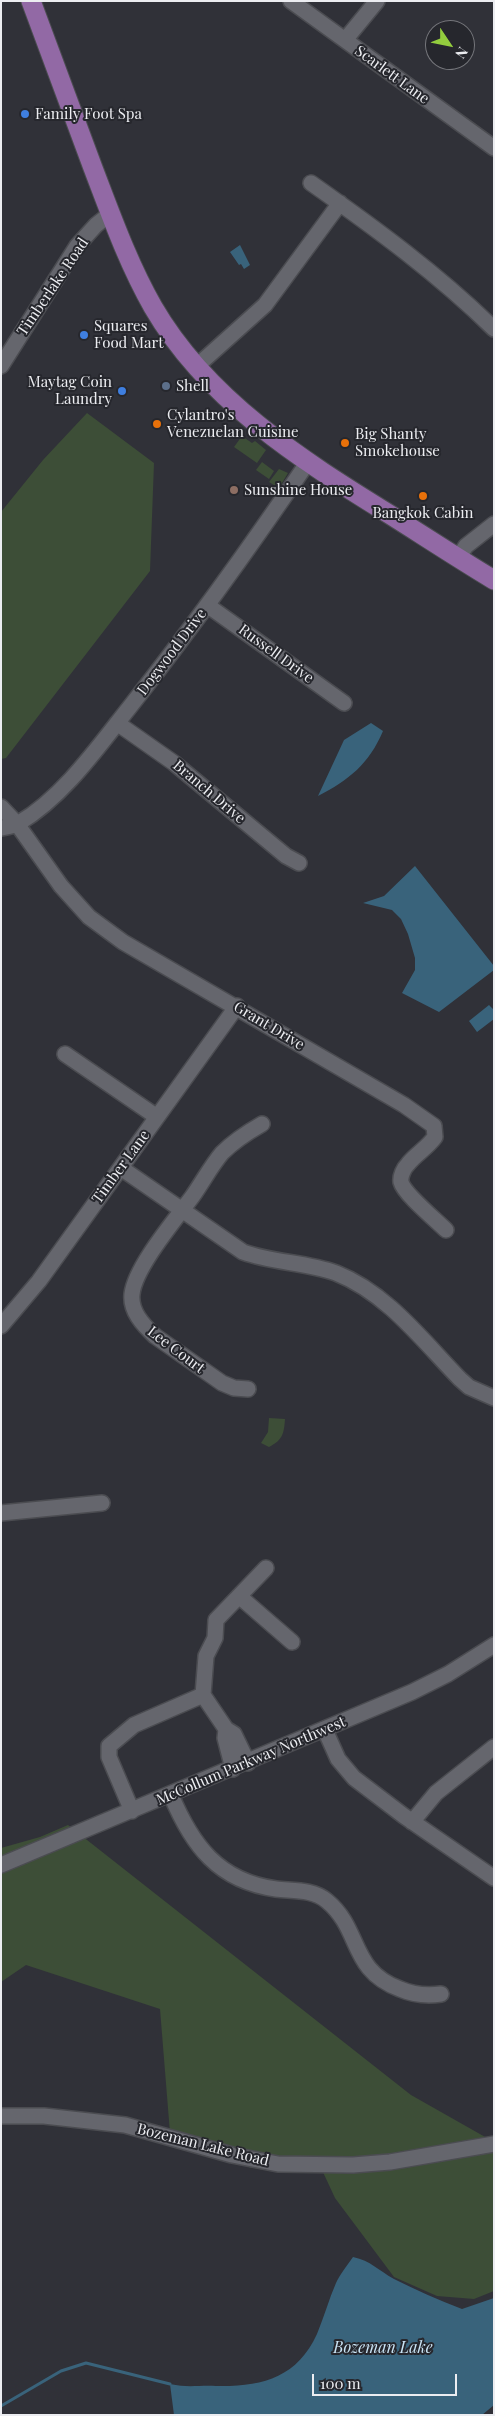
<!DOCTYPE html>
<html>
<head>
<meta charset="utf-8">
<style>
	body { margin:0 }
	#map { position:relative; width:495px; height:2416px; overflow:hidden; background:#303138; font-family:"Playfair Display",serif }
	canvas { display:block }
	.frame { position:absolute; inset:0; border:2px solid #ecedf1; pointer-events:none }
	.north { position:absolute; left:425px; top:20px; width:50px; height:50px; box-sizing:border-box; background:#26272d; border:1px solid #75767b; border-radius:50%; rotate:124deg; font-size:14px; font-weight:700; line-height:20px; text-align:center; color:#ecedf1 }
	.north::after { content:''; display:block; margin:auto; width:18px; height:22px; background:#93cd3e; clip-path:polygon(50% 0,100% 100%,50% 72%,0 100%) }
	.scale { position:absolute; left:312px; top:2374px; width:145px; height:22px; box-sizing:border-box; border:2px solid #ecedf1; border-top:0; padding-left:6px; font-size:15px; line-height:18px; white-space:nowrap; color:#ecedf1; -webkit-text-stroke:4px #26272d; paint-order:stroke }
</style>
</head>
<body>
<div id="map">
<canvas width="495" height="2416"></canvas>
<div class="frame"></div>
<div class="north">N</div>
<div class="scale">100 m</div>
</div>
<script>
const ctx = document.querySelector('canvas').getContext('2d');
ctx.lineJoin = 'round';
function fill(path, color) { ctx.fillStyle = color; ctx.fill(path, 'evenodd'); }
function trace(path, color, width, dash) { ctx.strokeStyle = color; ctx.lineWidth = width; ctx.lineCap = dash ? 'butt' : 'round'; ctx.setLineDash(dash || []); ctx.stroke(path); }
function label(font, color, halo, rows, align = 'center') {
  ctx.font = font + ' "Playfair Display",serif'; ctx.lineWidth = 4; ctx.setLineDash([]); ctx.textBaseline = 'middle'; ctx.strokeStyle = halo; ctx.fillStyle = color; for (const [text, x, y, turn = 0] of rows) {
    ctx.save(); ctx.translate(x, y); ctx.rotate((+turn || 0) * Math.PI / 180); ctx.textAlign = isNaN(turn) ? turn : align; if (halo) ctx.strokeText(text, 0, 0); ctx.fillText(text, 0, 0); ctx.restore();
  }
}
fill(new Path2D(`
	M 87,413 L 154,463 L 150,571 L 6,758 L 1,759 L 1,512 L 43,460 Z
	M 242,436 L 252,443 L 255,441 L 266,450 L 257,463 L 234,447 Z
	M 262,462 L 274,471 L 269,479 L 256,470 Z
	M 279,469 L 288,473 L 279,488 L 269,482 Z
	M 269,1418 L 285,1419 C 284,1433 283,1440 269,1447 L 261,1443 L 268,1432 Z
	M 68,1825 L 411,2095 L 494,2142 L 494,2291 L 474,2299 L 437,2296 L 394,2277 L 335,2198 L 322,2170 L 251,2168 L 170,2133 L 160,2009 L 26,1965 L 1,1982 L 1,1848 L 40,1837 Z`), '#3d4e37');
fill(new Path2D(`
	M 240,245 L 250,265 L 244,269 L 241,264 L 239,265 L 230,252 Z
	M 371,723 L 383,731 C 369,764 349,780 318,796 L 344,740 Z
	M 415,866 L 494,966 L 494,970 L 439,1012 L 402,993 L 415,970 L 415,958 L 408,934 L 401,919 L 392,910 L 363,903 L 384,896 Z
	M 489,1005 L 494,1010 L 494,1019 L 477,1032 L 469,1021 Z
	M 353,2257 C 371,2261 378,2270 394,2279 C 416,2290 438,2300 462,2309 L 494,2298 L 494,2405 L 482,2415 L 174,2415 L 170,2384 C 188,2388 199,2385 216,2386 C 261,2387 297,2378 317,2334 C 324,2317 329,2299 336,2283 C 340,2274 347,2266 353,2257 Z`), '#39637b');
trace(new Path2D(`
	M 1,2406 L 61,2371 L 86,2363 L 170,2384`), '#39637b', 3);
const minor = new Path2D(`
	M 291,1 L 494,148
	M 345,40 L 377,1
	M 311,183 C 375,228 438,274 494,329
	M 1,366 L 77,246 L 96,225 L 110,214
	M 197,366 L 265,305 L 340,203
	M 458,558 L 466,546 L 494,524
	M 207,605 L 344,703
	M 117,723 L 174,763 L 286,856 L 299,863
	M 1,807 L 17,824 L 61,886 L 89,917 L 123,942 L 404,1105 L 434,1126 L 435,1137 C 427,1148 416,1154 408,1164 C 404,1168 400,1176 401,1182 C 404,1194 436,1220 446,1230
	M 1,828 C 7,827 14,826 19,823 C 63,797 98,747 129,708 C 192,628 251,546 308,462
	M 65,1054 L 157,1117
	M 121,1168 L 243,1252 C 273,1263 306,1262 336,1273 C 387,1293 423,1341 460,1379 L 469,1387 L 494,1398
	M 1,1326 L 39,1281 L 237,1006
	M 248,1389 L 234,1388 L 222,1383 L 155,1336 C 143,1325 130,1311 132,1294 C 135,1267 175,1220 192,1197 C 202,1183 211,1166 222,1153 C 234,1141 248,1132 262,1124
	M 1,1513 L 102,1503
	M 239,1596 L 292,1642
	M 226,1729 L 225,1738 L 233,1769
	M 325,1730 L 338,1759 L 354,1778 L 404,1816 L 494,1878
	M 248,1763 L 234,1734 L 226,1729 L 203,1695 L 206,1656 L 215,1638 L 216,1620 L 266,1568
	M 171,1795 C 192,1845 218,1881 276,1889 C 293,1891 313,1889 327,1901 C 362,1930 349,1970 400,1989 C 414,1995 427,1996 441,1994
	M 132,1811 L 109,1757 L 109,1746 L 134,1725 L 203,1695
	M 412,1822 L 436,1793 L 494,1747
	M 1,1865 L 412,1692 L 448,1674 L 494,1645
	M 1,2116 L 44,2116 L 125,2125 L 232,2155 L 278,2164 L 353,2165 L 390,2162 L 494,2144`);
const major = new Path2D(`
	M 31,1 C 52,57 73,113 93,168 C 111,215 128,263 153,307 C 207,400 300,459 389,514 C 424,536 459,559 494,580`);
trace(minor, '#4b4c51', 18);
trace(major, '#4b4c51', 21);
trace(minor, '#65666d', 15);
trace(major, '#9269a5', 19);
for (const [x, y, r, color] of [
	[25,114,5,"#3f7fe0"],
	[84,335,5,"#3f7fe0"],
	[166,386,5,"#5c6f8a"],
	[122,391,5,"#3f7fe0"],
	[157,424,5,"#e8710a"],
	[345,443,5,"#e8710a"],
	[234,490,5,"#8d6e63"],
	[423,496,5,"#e8710a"]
]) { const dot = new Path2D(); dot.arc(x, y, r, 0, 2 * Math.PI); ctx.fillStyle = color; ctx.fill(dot); trace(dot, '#26272d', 2); }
label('15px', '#ecedf1', '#26272d', [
	["Scarlett Lane",392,75,36],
	["Timberlake Road",53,287,-56],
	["Dogwood Drive",172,652,-53],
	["Russell Drive",276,654,36],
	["Branch Drive",209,792,40],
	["Grant Drive",269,1026,31],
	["Timber Lane",121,1167,-54],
	["Lee Court",176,1350,37],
	["McCollum Parkway Northwest",251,1761,-23],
	["Bozeman Lake Road",203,2145,14]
]);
label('15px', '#ecedf1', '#26272d', [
	["Family Foot Spa",35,114],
	["Squares",94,326],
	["Food Mart",94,343],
	["Maytag Coin",112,382,"right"],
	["Laundry",112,399,"right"],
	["Shell",176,386],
	["Cylantro's",167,415],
	["Venezuelan Cuisine",167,432],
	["Big Shanty",355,434],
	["Smokehouse",355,451],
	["Sunshine House",244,490],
	["Bangkok Cabin",423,513,"center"]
], 'left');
label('italic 16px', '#cae4f5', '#26272d', [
	["Bozeman Lake",383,2348]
]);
</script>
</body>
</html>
